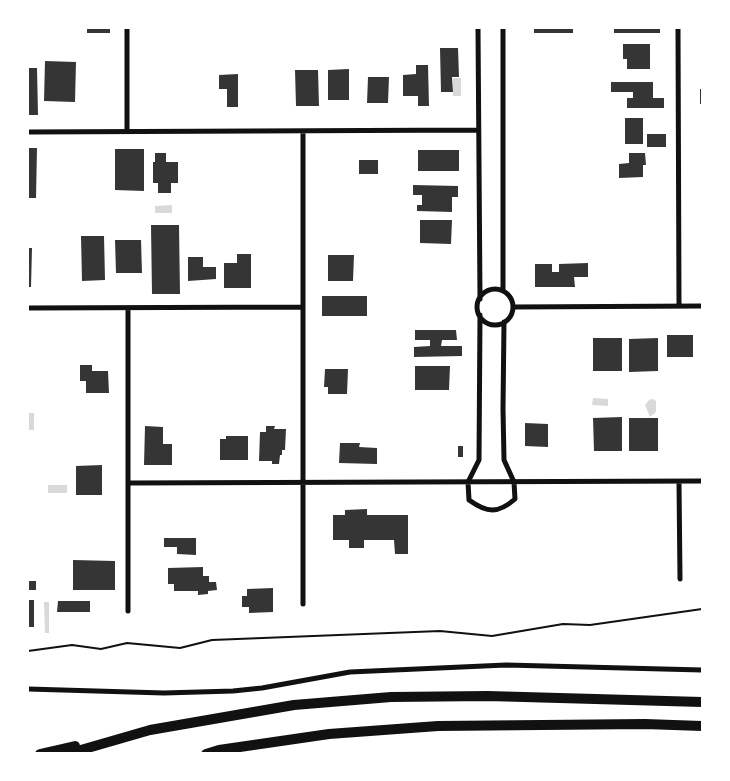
<!DOCTYPE html>
<html>
<head>
<meta charset="utf-8">
<style>
	body { margin:0 }
	#map { position:relative; width:730px; height:781px; overflow:hidden; background:#fff; font-family:"Roboto Condensed",sans-serif }
	canvas { display:block }
	.frame { position:absolute; inset:0; border:29px solid #fff; pointer-events:none }
</style>
</head>
<body>
<div id="map">
<canvas width="730" height="781"></canvas>
<div class="frame"></div>
</div>
<script>
const ctx = document.querySelector('canvas').getContext('2d');
ctx.lineJoin = 'round';
function fill(path, color) { ctx.fillStyle = color; ctx.fill(path, 'evenodd'); }
function trace(path, color, width, dash) { ctx.strokeStyle = color; ctx.lineWidth = width; ctx.lineCap = dash ? 'butt' : 'round'; ctx.setLineDash(dash || []); ctx.stroke(path); }
fill(new Path2D(`
	M 453,78 L 461,78 L 461,96 L 453,96 Z
	M 172,205 L 172,213 L 155,213 L 155,206 Z
	M 593,398 L 608,399 L 608,406 L 592,405 Z
	M 653,399 L 656,401 L 656,412 L 650,417 L 645,405 L 649,400 Z
	M 28,413 L 34,413 L 34,430 L 28,430 Z
	M 48,485 L 67,485 L 67,493 L 48,493 Z
	M 44,602 L 49,602 L 49,633 L 45,633 Z`), '#d9d9d9');
fill(new Path2D(`
	M 87,28 L 110,28 L 110,33 L 87,33 Z
	M 534,28 L 573,28 L 573,33 L 534,33 Z
	M 614,28 L 660,28 L 660,33 L 614,33 Z
	M 623,44 L 650,44 L 650,69 L 627,69 L 627,59 L 623,59 Z
	M 440,48 L 458,48 L 459,77 L 452,77 L 453,92 L 441,92 Z
	M 45,61 L 76,62 L 75,102 L 44,101 Z
	M 416,65 L 428,65 L 429,106 L 418,106 L 418,96 L 403,96 L 403,75 L 416,74 Z
	M 28,68 L 37,68 L 38,115 L 28,115 Z
	M 349,69 L 349,100 L 328,100 L 328,70 Z
	M 295,70 L 318,70 L 319,106 L 296,106 Z
	M 238,74 L 238,107 L 227,107 L 227,89 L 219,89 L 219,75 Z
	M 368,77 L 389,77 L 388,103 L 367,103 Z
	M 611,82 L 653,82 L 653,98 L 664,98 L 664,108 L 627,108 L 627,98 L 633,98 L 633,92 L 611,92 Z
	M 700,89 L 702,89 L 702,104 L 700,104 Z
	M 625,118 L 643,118 L 643,144 L 625,144 Z
	M 647,134 L 666,134 L 666,147 L 647,147 Z
	M 28,148 L 37,148 L 36,198 L 28,198 Z
	M 115,149 L 144,149 L 144,191 L 115,190 Z
	M 418,150 L 459,150 L 459,171 L 418,171 Z
	M 155,153 L 166,153 L 166,162 L 178,162 L 178,183 L 171,183 L 171,193 L 158,193 L 158,183 L 153,183 L 153,162 L 155,162 Z
	M 629,153 L 645,153 L 646,165 L 643,165 L 643,177 L 619,178 L 619,164 L 629,163 Z
	M 359,160 L 378,160 L 378,174 L 359,174 Z
	M 413,185 L 458,186 L 458,197 L 452,197 L 452,212 L 417,211 L 417,205 L 422,205 L 422,195 L 413,195 Z
	M 420,220 L 452,220 L 451,244 L 420,243 Z
	M 151,225 L 179,225 L 180,294 L 152,294 Z
	M 81,236 L 104,236 L 105,280 L 82,281 Z
	M 115,240 L 141,240 L 142,273 L 116,273 Z
	M 28,248 L 32,248 L 31,287 L 28,287 Z
	M 237,254 L 251,254 L 251,288 L 224,288 L 224,263 L 237,263 Z
	M 328,255 L 354,255 L 353,281 L 328,281 Z
	M 188,257 L 203,257 L 203,267 L 216,267 L 216,279 L 188,281 Z
	M 588,263 L 588,277 L 574,277 L 575,287 L 535,287 L 535,264 L 552,264 L 552,272 L 559,272 L 559,264 Z
	M 322,296 L 367,296 L 367,316 L 322,316 Z
	M 415,330 L 456,330 L 457,340 L 442,340 L 441,346 L 462,346 L 462,356 L 414,357 L 414,347 L 430,346 L 430,340 L 415,340 Z
	M 667,335 L 693,335 L 693,357 L 667,357 Z
	M 593,338 L 622,338 L 622,371 L 593,371 Z
	M 658,338 L 658,371 L 629,372 L 629,339 Z
	M 80,365 L 92,365 L 92,371 L 108,371 L 109,393 L 86,393 L 86,381 L 80,381 Z
	M 415,366 L 450,366 L 449,390 L 415,390 Z
	M 325,369 L 348,369 L 347,394 L 328,394 L 328,387 L 324,387 Z
	M 622,417 L 622,451 L 594,451 L 593,418 Z
	M 629,418 L 658,418 L 658,451 L 629,451 Z
	M 525,423 L 548,424 L 548,447 L 525,446 Z
	M 145,426 L 163,427 L 163,444 L 172,444 L 172,465 L 144,465 Z
	M 266,426 L 275,426 L 274,429 L 286,429 L 285,450 L 282,450 L 282,455 L 280,455 L 279,464 L 272,464 L 272,461 L 259,461 L 260,432 L 266,432 Z
	M 226,436 L 248,436 L 248,460 L 220,460 L 220,439 L 226,439 Z
	M 340,443 L 360,443 L 359,447 L 377,448 L 377,464 L 339,463 Z
	M 458,446 L 463,446 L 463,457 L 458,457 Z
	M 102,465 L 102,495 L 76,495 L 76,466 Z
	M 367,509 L 367,515 L 408,515 L 408,554 L 395,554 L 394,540 L 364,540 L 364,548 L 349,548 L 349,540 L 333,540 L 333,515 L 345,515 L 345,510 Z
	M 164,538 L 196,538 L 196,555 L 177,554 L 177,547 L 164,547 Z
	M 73,560 L 115,561 L 115,590 L 73,590 Z
	M 203,567 L 203,576 L 209,576 L 209,582 L 216,582 L 217,590 L 208,591 L 208,594 L 198,595 L 198,591 L 174,591 L 174,584 L 168,584 L 168,568 Z
	M 28,581 L 36,581 L 36,590 L 28,590 Z
	M 273,588 L 273,612 L 249,613 L 249,607 L 242,607 L 242,596 L 247,596 L 247,589 Z
	M 28,600 L 34,600 L 34,627 L 28,627 Z
	M 58,601 L 90,601 L 90,612 L 57,612 Z`), '#353535');
trace(new Path2D(`
	M 28,651 L 72,645 L 101,649 L 127,643 L 180,648 L 212,640 L 440,631 L 492,636 L 563,624 L 590,625 L 702,609`), '#111', 2);
trace(new Path2D(`
	M 478,28 L 480,299
	M 503,28 L 503,291
	M 678,28 L 679,306
	M 127,131 L 127,28
	M 303,131 L 303,604
	M 28,132 L 478,130
	M477 307a18 18 0 1 1 36 0a18 18 0 1 1-36 0Z
	M 513,307 L 702,306
	M 28,308 L 303,307
	M 480,315 L 479,460 L 468,482 L 469,500 C 487,513 498,514 515,499 L 514,482 L 504,460 L 503,409 L 504,322
	M 679,482 L 680,579
	M 129,483 L 702,481
	M 128,611 L 128,309
	M 28,689 L 164,693 L 233,691 L 262,688 L 350,672 L 506,665 L 702,670`), '#111', 5);
trace(new Path2D(`
	M 40,754 L 75,746
	M 67,754 L 150,730 L 294,705 L 391,697 L 488,696 L 702,702
	M 206,754 L 219,750 L 329,734 L 438,726 L 645,724 L 702,726`), '#111', 10);
</script>
</body>
</html>
